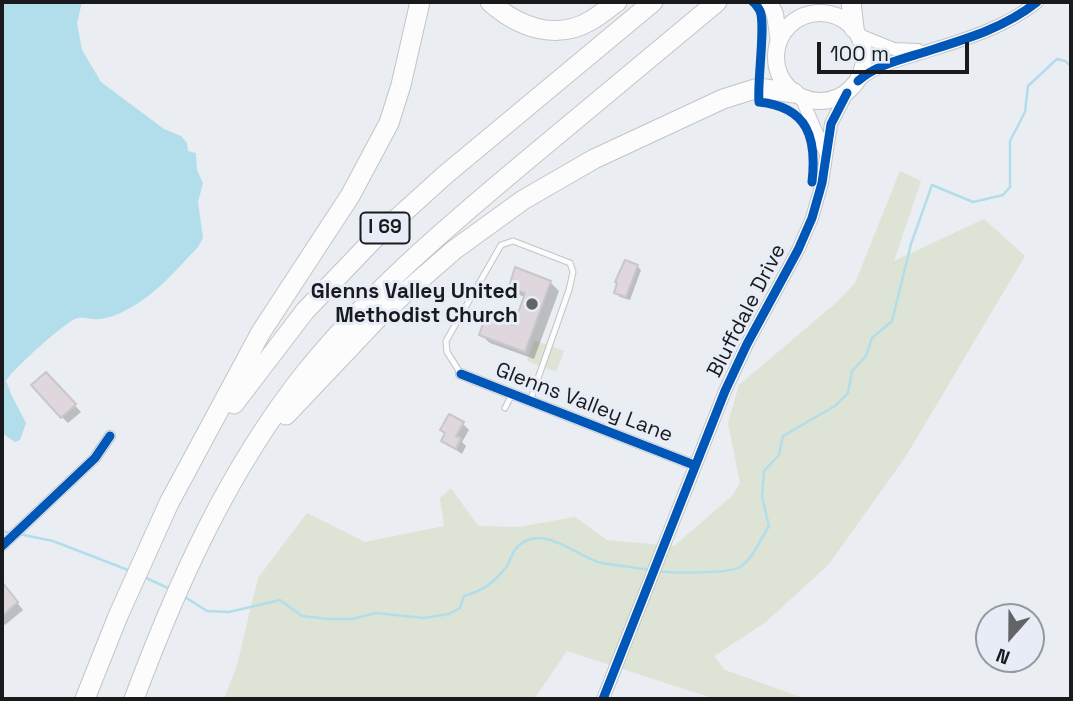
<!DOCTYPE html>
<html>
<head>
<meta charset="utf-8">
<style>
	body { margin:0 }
	#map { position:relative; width:1073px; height:701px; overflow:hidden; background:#eaedf2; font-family:"Space Grotesk",sans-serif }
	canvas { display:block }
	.frame { position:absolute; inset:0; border:4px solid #181a1d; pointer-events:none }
	.north { position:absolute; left:975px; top:603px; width:70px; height:70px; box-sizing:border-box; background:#e7ecf6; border:2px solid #94989f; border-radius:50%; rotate:201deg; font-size:19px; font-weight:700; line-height:28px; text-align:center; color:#181a1d }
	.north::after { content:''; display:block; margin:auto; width:24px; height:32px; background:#626468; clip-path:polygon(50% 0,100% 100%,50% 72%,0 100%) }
	.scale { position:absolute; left:817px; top:42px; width:152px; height:32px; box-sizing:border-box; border:4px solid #181a1d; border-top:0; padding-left:9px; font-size:21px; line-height:24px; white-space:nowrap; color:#181a1d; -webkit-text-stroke:5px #e7ecf6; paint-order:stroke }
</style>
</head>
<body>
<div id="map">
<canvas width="1073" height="701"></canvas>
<div class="frame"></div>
<div class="north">N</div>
<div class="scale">100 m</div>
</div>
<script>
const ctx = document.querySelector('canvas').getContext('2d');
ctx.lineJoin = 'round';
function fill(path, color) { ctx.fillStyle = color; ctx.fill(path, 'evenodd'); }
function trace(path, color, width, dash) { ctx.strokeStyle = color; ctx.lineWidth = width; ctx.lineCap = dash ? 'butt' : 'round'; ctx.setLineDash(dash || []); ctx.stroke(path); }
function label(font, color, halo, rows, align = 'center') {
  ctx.font = font + ' "Space Grotesk",sans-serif'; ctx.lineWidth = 6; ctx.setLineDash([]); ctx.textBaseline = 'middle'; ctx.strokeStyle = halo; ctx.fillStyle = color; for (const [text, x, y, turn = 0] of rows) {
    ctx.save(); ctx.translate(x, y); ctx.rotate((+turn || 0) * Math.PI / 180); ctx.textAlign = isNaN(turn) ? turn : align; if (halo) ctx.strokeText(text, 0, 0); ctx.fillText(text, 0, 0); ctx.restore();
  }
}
fill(new Path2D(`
	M 900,171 L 921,181 L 894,261 L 984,219 L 1025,256 L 906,456 L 829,564 L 766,622 L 714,656 L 725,670 L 806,699 L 715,699 L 567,651 L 534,699 L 224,699 L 237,665 L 258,578 L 307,513 L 365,542 L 444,526 L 440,498 L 451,488 L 478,526 L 518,527 L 575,517 L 607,540 L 674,546 L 732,496 L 740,483 L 728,423 L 739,385 L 837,302 L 855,283 Z
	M 534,340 L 564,351 L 556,372 L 527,361 Z`), '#dde3d5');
fill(new Path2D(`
	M 2,2 L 82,2 L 77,23 L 82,50 L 101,82 L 164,129 L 181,136 L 187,143 L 188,151 L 196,153 L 197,170 L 203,183 L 198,202 L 203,238 L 198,247 C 177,269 157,293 130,308 C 121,313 110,318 100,319 C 93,320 85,317 78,318 C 68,319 11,371 6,381 L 12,396 L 26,423 L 20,440 L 15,442 L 2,433 Z`), '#b2deec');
fill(new Path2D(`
	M 637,266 L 641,270 L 630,300 L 620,297 L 616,293 Z
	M 550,282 L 559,291 L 534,359 L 490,343 L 481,335 L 515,328 L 526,297 L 519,295 L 511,286 Z
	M 46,375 L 81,412 L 68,423 L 62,417 Z
	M 463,424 L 469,430 L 462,442 L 466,446 L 462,454 L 443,441 Z
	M 2,584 L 23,610 L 5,625 L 2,622 L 2,606 L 6,602 L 2,598 Z`), '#0003');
trace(new Path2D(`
	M 2,531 L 12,533
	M 19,534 L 53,541 L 128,570
	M 657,571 C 672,573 728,574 740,567 C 753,559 761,538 769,526 L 762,497 L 764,471 L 779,455 L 783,436 L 835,406 L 848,393 L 852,371 L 866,356 L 872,338 L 892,321 L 911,244 L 932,185 L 973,202 L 1003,195 L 1010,187 L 1010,141 L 1025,112 L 1028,86 L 1057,59 L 1065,61 L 1071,66
	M 144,577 L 170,589
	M 185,597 L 207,611 L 229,612 L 280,600 L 302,616 L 329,619 L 352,619 L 376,613 L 424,618 L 449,614 L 460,608 L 464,596 C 483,591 495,582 507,566 C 510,561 511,556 514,551 C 539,518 577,558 602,563 C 618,566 634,567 650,570`), '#b2deec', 2.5);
const building = new Path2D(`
	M 625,260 L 638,265 L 626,297 L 614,293 L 617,283 L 615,282 Z
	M 515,267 L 551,281 L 525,352 L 479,335 L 486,315 L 514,325 L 525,293 L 509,287 Z
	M 46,372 L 76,404 L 61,418 L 31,385 Z
	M 449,414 L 464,422 L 456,436 L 461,438 L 456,449 L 441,441 L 445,433 L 440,430 Z
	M 2,582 L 18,602 L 2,616 Z`);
fill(building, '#e0d7de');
trace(building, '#c8c7ca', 2);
const service = new Path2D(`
	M 461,374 L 447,352 L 446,341 L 501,245 L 513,241 L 570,263 L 573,272 L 569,290 L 530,401
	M 505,408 L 512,394`);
const minor = new Path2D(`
	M 461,374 L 694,465
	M 2,546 L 95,458 L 110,436`);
const tertiary = new Path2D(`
	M 859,35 L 894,49 L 918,50
	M 858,81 C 875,66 896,61 918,54 C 959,41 1002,30 1037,2
	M 801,97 L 825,152
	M 603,699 L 725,391 L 747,344 L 798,250 L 812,218 L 822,183 L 831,124 L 847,93`);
const primary = new Path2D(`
	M 769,2 L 775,14 L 779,42
	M776 57a44 44 0 1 1 88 0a44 44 0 1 1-88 0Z`);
const motorway = new Path2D(`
	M 490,2 C 518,27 555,41 590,21 C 599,16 608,8 617,2
	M 851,2 L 854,28
	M 234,404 L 305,311 L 372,241 L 445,175 L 653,2
	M 286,415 L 377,319 L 407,291 L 454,250 L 523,200 L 594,159 L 723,99 L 758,88 L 794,93
	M 85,699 L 118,616 L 169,503 L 261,332 L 350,196 L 389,123 L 401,85 L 420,2
	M 134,699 C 177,584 228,470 305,373 C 370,292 447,227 526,161 C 590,108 653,55 717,2`);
trace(service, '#c2c4c8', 7);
trace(minor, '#c2c4c8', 12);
trace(tertiary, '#c2c4c8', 14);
trace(primary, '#c2c4c8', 18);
trace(motorway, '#c2c4c8', 21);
trace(service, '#fcfcfd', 5);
trace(minor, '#fcfcfd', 10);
trace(tertiary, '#fcfcfd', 12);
trace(primary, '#fcfcfd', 16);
trace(motorway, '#fcfcfd', 19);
trace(new Path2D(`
	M 753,2 C 755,3 759,9 760,11 C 766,24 757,81 759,102 C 808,107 817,138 812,182
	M 858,81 C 875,66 896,61 918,54 C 959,41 1002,30 1037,2
	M 461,374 L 694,465
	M 2,546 L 95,458 L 110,436
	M 603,699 L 725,391 L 747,344 L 798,250 L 812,218 L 822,183 L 831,124 L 847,93`), '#0057b8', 9);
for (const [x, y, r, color] of [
	[532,304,7,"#626468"]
]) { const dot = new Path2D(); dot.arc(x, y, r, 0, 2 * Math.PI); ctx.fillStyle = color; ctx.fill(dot); trace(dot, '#e7ecf6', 2.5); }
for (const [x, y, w] of [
	[385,228,49]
]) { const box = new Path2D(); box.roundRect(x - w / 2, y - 15.5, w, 31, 5); ctx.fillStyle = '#e7ecf6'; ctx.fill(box); trace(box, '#181a1d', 2); }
label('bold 19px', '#181a1d', null, [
	["I 69",385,228]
]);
label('bold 21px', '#181a1d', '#e7ecf6', [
	["Glenns Valley United",518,292],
	["Methodist Church",518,316]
], 'right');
label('21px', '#181a1d', '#e7ecf6', [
	["Bluffdale Drive",747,311,-63],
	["Glenns Valley Lane",584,403,21]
]);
</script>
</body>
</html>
